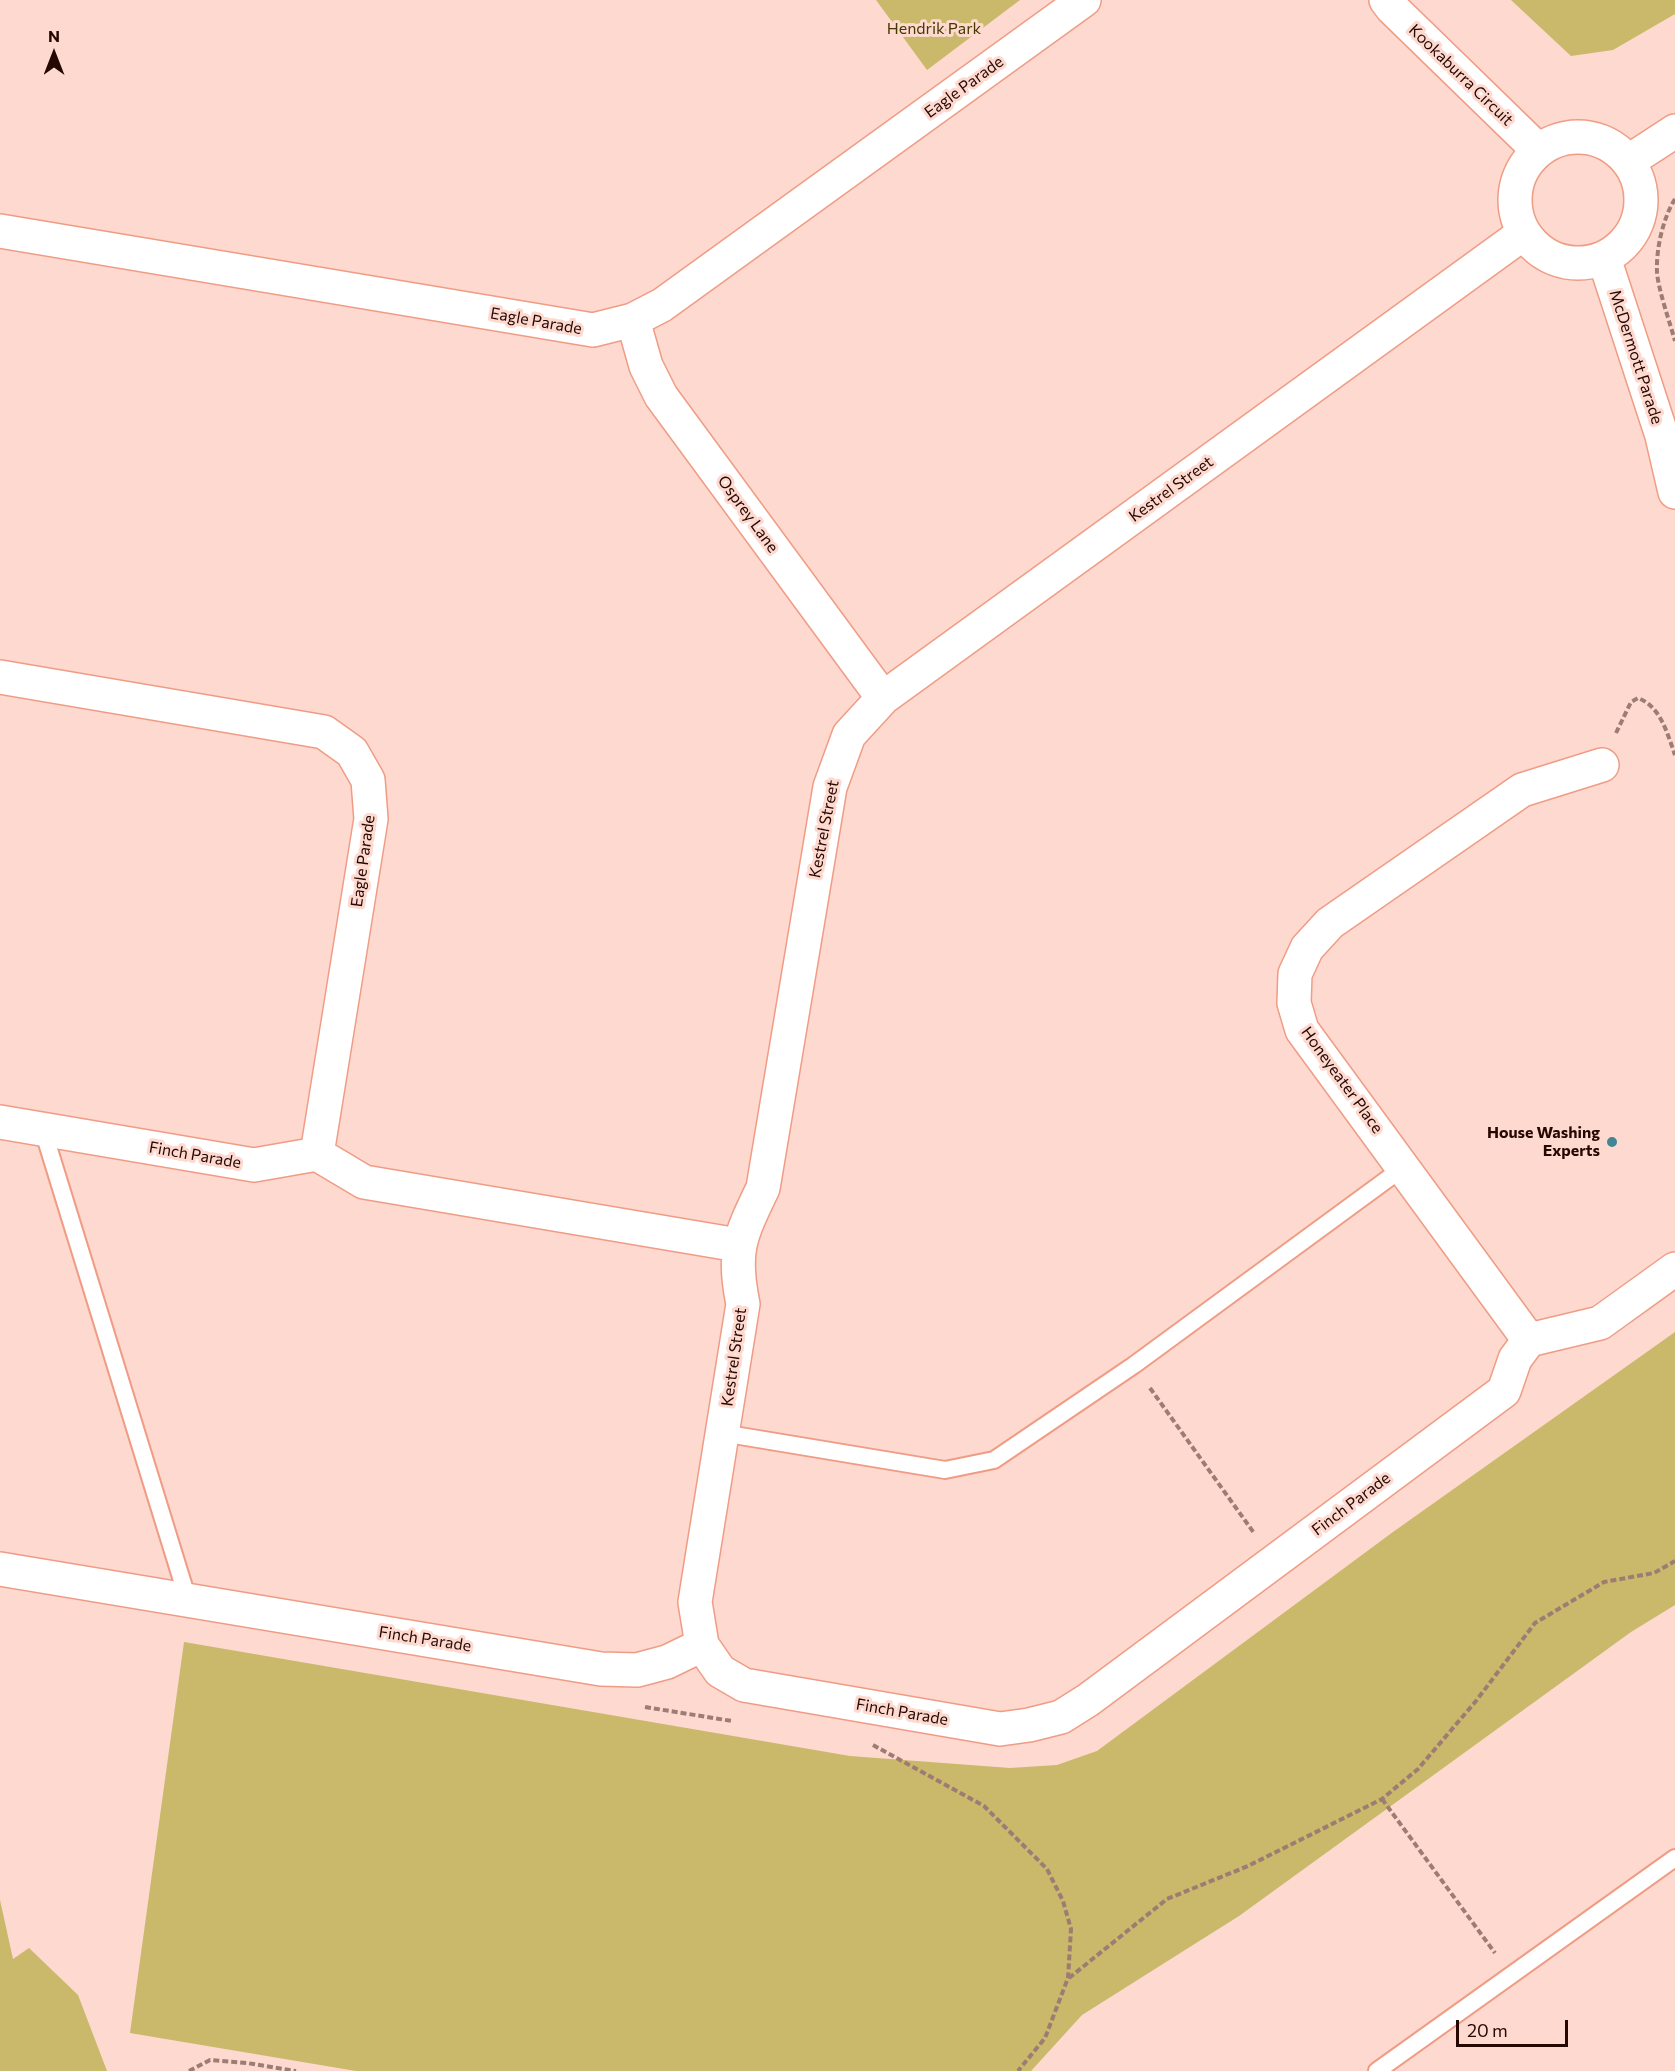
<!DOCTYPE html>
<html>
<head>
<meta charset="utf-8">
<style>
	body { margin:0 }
	#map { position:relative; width:1675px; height:2071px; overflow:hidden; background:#fdd9cf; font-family:Commissioner,sans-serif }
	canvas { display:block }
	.north { position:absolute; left:24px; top:24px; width:60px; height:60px; -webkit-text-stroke:4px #fdd9cf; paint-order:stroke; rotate:0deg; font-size:16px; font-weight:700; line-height:24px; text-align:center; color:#260802 }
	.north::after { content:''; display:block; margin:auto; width:21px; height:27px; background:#260802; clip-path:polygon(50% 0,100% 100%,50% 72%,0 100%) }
	.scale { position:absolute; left:1456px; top:2020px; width:112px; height:27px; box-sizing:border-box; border:3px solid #260802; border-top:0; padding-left:8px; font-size:18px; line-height:21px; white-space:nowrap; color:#260802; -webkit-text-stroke:4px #fdd9cf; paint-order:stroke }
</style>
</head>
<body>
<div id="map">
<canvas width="1675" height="2071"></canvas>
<div class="north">N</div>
<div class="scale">20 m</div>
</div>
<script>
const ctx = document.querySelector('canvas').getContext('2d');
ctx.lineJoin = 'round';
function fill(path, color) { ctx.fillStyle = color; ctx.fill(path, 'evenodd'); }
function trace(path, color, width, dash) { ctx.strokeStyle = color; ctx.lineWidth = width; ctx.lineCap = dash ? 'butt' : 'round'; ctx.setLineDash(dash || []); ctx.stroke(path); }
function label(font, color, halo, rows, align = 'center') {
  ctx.font = font + ' Commissioner,sans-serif'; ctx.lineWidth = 6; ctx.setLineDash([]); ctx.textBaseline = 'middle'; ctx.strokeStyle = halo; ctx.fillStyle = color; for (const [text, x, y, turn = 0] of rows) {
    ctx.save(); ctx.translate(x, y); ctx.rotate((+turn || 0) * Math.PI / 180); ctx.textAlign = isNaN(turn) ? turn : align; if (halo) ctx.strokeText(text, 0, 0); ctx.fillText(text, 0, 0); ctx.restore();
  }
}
fill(new Path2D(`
	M 876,0 L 1020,0 L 927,70 Z
	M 1511,0 L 1675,0 L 1675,14 L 1613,50 L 1571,56 Z
	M 1675,1332 L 1675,1605 L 1631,1632 L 1239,1916 L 1082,2015 L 1031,2071 L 356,2071 L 130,2033 L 184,1642 L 850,1756 L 1010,1768 L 1057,1765 L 1097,1751 L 1393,1532 Z
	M 0,1900 L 13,1959 L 29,1948 L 78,1995 L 107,2071 L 0,2071 Z`), '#cab86b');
const lane = new Path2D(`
	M 43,1130 L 188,1600
	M 722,1433 L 945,1470 L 994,1460 L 1134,1365 L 1404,1167
	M 1377,2071 L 1675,1858`);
const street = new Path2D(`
	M 1386,0 L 1392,8 L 1538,150
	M1515 200a63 63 0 1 1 126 0a63 63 0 1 1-126 0Z
	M 1629,161 L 1675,131
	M 0,231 L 593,330 L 633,320 L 662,305 L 1084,0
	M 1524,233 L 883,698 L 849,735 L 830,787 L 763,1188 C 740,1236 732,1251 743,1304 L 695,1602 L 702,1645 L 720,1671 L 744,1685 L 1000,1729 L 1029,1725 L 1061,1717 L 1088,1700 L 1504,1391 L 1515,1359 L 1529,1340 L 1600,1323 L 1675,1269
	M 1604,258 L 1662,436 L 1675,492
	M 633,320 L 646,366 L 661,396 L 883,698
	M 0,677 L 324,732 L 352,752 L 368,780 L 371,819 L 317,1154
	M 0,1122 L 254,1165 L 317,1154 L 364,1182 L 738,1245
	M 1529,1340 L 1302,1030 L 1294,1003 L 1295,974 L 1307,948 L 1330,923 L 1522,790 L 1602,765
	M 0,1569 L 601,1669 L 637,1670 L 667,1662 L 702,1645`);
trace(lane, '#f09c85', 20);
trace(street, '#f09c85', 36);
trace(new Path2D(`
	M 1675,199 C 1663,218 1656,249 1657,272 C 1658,289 1670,323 1675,341
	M 1616,733 L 1631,702 L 1638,698 C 1661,707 1667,733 1675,755
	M 1150,1388 L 1254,1533
	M 645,1707 L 732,1721
	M 873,1745 L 984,1806 L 1047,1869 L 1063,1901 L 1071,1929 L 1068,1978 L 1045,2038 L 1018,2071
	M 1382,1799 L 1495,1953
	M 1069,1978 L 1167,1899 L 1248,1866 L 1382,1799 L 1418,1769 L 1476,1701 L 1535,1623 L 1604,1582 L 1654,1573 L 1675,1561
	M 189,2071 L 210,2060 L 247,2063 L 296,2071`), '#9d7c74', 4, [6, 3]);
trace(lane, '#fff', 16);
trace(street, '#fff', 33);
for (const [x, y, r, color] of [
	[1612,1142,6,"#438596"]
]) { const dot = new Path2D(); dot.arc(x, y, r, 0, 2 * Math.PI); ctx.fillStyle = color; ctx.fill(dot); trace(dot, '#fdd9cf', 2); }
label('16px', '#443900', '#fdd9cf', [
	["Hendrik Park",934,29]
]);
label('16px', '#260802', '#fdd9cf', [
	["Kookaburra Circuit",1461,75,44],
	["Eagle Parade",964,87,-36],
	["Eagle Parade",536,321,10],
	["McDermott Parade",1636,357,72],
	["Kestrel Street",1171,489,-36],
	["Osprey Lane",748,514,54],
	["Kestrel Street",824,829,-79],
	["Eagle Parade",363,861,-82],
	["Honeyeater Place",1342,1080,54],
	["Finch Parade",195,1155,10],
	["Kestrel Street",734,1357,-82],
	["Finch Parade",1351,1504,-37],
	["Finch Parade",425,1639,9],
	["Finch Parade",902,1712,10]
]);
label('bold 16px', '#260802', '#fdd9cf', [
	["House Washing",1600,1133],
	["Experts",1600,1151]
], 'right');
</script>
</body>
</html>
